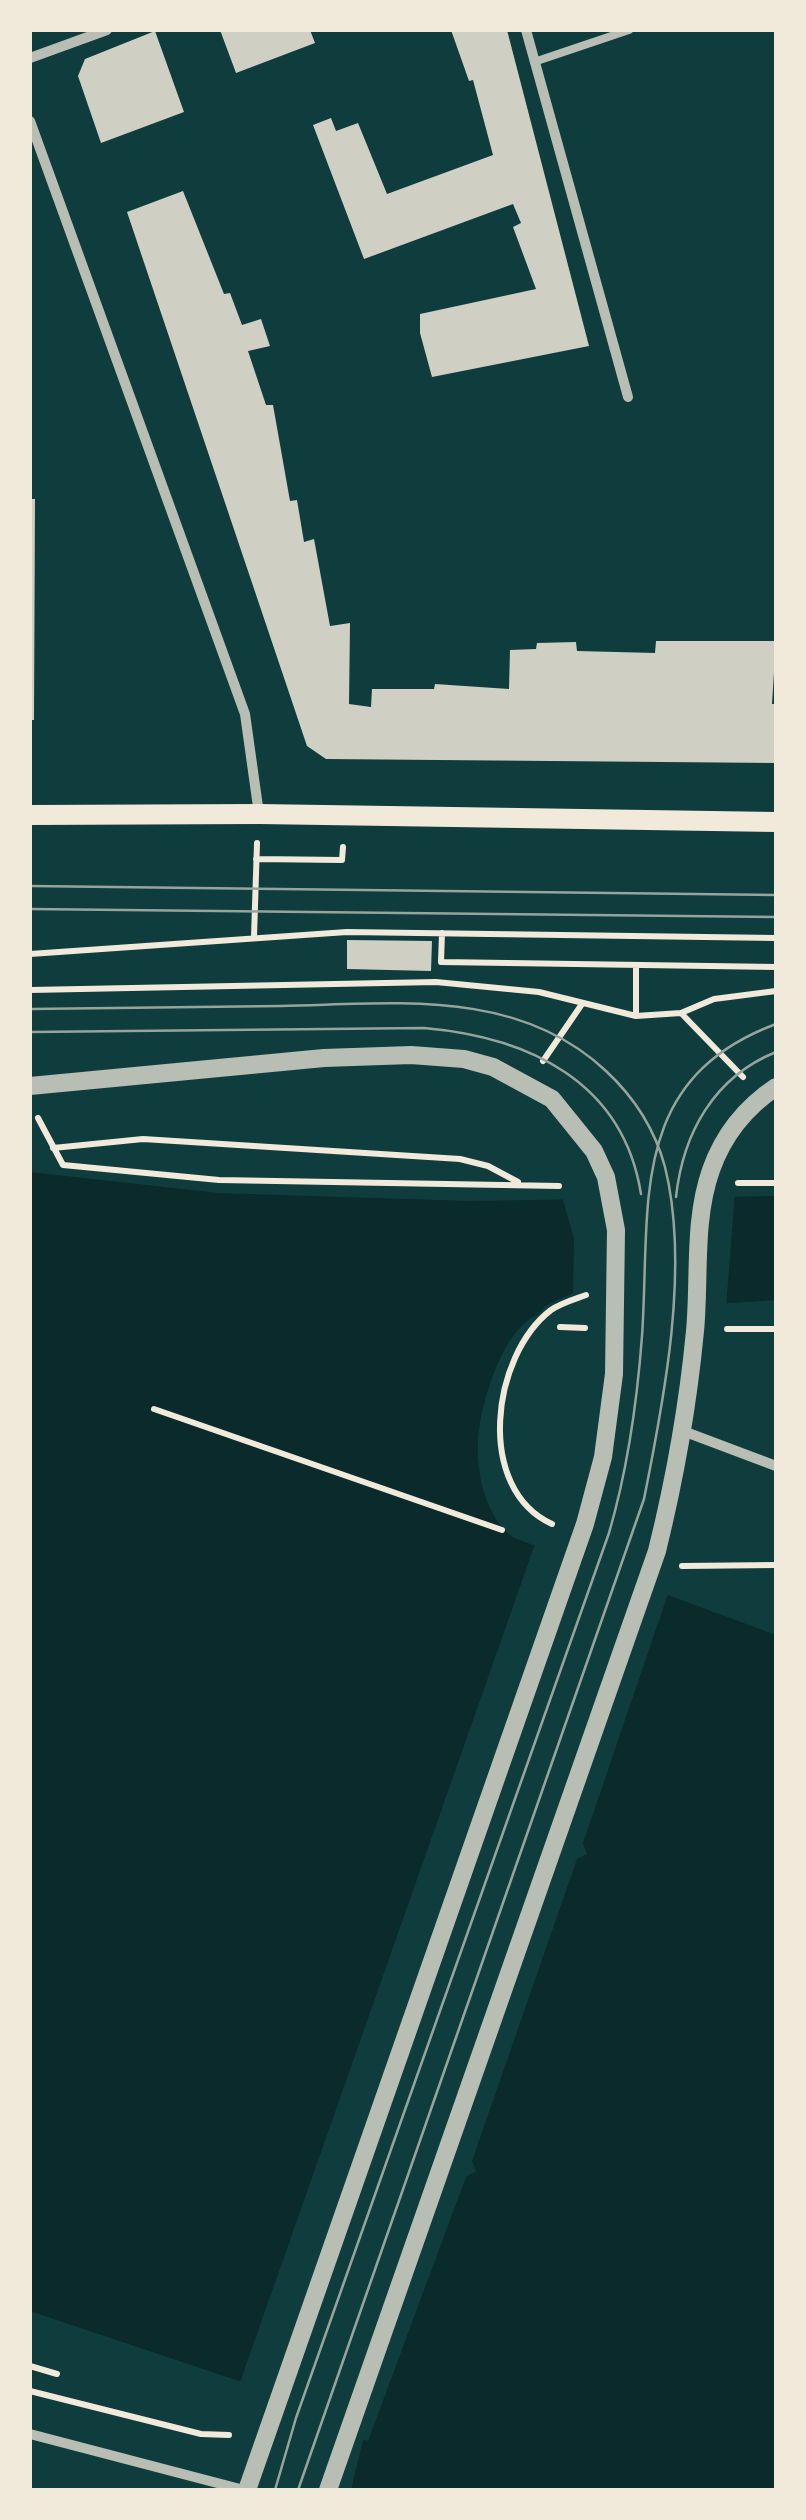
<!DOCTYPE html>
<html>
<head>
<meta charset="utf-8">
<style>
	body { margin:0 }
	#map { position:relative; width:806px; height:2520px; overflow:hidden; background:#0f3d3e; font-family:Helvetica,sans-serif }
	canvas { display:block }
	.frame { position:absolute; inset:0; border:32px solid #f1e9da; pointer-events:none }
</style>
</head>
<body>
<div id="map">
<canvas width="806" height="2520"></canvas>
<div class="frame"></div>
</div>
<script>
const ctx = document.querySelector('canvas').getContext('2d');
ctx.lineJoin = 'round';
function fill(path, color) { ctx.fillStyle = color; ctx.fill(path, 'evenodd'); }
function trace(path, color, width, dash) { ctx.strokeStyle = color; ctx.lineWidth = width; ctx.lineCap = dash ? 'butt' : 'round'; ctx.setLineDash(dash || []); ctx.stroke(path); }
fill(new Path2D(`
	M 30,1172 L 218,1193 L 470,1201 L 776,1196 L 776,1300 C 732,1303 689,1306 646,1307 C 612,1307 571,1302 539,1314 C 502,1328 480,1406 478,1441 C 476,1474 486,1518 514,1538 L 776,1635 L 776,2490 L 351,2490 L 367,2424 L 30,2311 Z`), '#0a2a2b');
fill(new Path2D(`
	M 735,1192 L 726,1309 L 574,1313 L 573,1307 L 539,1319 L 521,1336 L 545,1306 L 573,1293 L 574,1239 L 562,1196 Z
	M 535,1544 L 669,1591 L 583,1843 L 587,1854 L 577,1859 L 472,2161 L 476,2171 L 466,2177 L 368,2441 L 358,2438 L 361,2427 L 239,2385 Z`), '#0f3d3e');
fill(new Path2D(`
	M 220,30 L 310,30 L 315,43 L 236,73 Z
	M 451,30 L 507,30 L 589,346 L 432,377 L 420,333 L 420,314 L 536,289 L 513,227 L 521,223 L 513,204 L 364,259 L 313,125 L 331,118 L 336,131 L 358,123 L 387,194 L 493,155 L 473,80 L 469,81 Z
	M 155,31 L 184,112 L 101,143 L 78,76 L 85,59 Z
	M 183,191 L 224,294 L 230,293 L 242,325 L 261,319 L 270,346 L 248,351 L 266,405 L 273,405 L 290,501 L 297,500 L 304,542 L 314,539 L 330,626 L 350,623 L 349,704 L 371,707 L 372,689 L 434,689 L 435,684 L 509,689 L 510,650 L 536,649 L 537,643 L 576,642 L 577,651 L 655,653 L 656,641 L 776,641 L 772,704 L 776,704 L 776,763 L 326,759 L 307,746 L 127,212 Z
	M 30,499 L 35,499 L 34,720 L 30,720 Z
	M 347,940 L 432,941 L 431,971 L 347,969 Z`), '#cfcfc3');
trace(new Path2D(`
	M 256,859 L 342,860 L 343,847
	M 442,933 L 441,962 L 776,967
	M 254,937 L 257,843
	M 30,954 L 347,932 L 776,938
	M 30,990 L 436,982 L 539,992 L 636,1016 L 681,1013 L 714,999 L 776,991
	M 681,1013 L 743,1077
	M 636,1016 L 636,966
	M 543,1061 L 582,1004
	M 38,1118 L 63,1165 L 219,1180 L 559,1186
	M 53,1148 L 143,1139 L 460,1159 L 488,1166 L 518,1182
	M 738,1183 L 776,1183
	M 560,1327 L 585,1328
	M 727,1329 L 776,1329
	M 154,1409 L 502,1530
	M 552,1524 C 475,1489 491,1356 551,1310 C 561,1303 575,1299 586,1295
	M 682,1566 L 776,1565
	M 30,2366 L 57,2374
	M 30,2391 L 201,2434 L 229,2435`), '#f1e9da', 6);
trace(new Path2D(`
	M 534,62 L 629,30`), '#b8beb3', 8);
trace(new Path2D(`
	M 526,30 L 628,397
	M 30,58 L 107,30
	M 30,121 L 245,714 L 259,814
	M 683,1431 L 776,1466
	M 30,2434 L 244,2490`), '#b8beb3', 10);
trace(new Path2D(`
	M 30,1086 L 324,1058 L 411,1055 L 464,1059 L 493,1067 L 552,1099 L 594,1151 L 606,1177 L 616,1230 L 614,1374 L 603,1457 L 585,1524 L 247,2490
	M 328,2490 L 657,1551 C 675,1478 688,1405 695,1331 C 700,1278 693,1221 711,1170 C 723,1136 746,1107 776,1087`), '#b8beb3', 18);
trace(new Path2D(`
	M 30,815 L 259,814 L 776,822`), '#f1e9da', 20);
trace(new Path2D(`
	M 30,886 L 776,895
	M 30,909 L 776,917
	M 30,1009 C 114,1008 197,1007 281,1006 C 394,1004 517,987 606,1071 C 634,1097 655,1130 665,1167 C 690,1267 664,1400 644,1499 L 298,2490
	M 30,1032 L 424,1028 C 528,1037 623,1081 641,1194
	M 676,1197 C 683,1133 714,1077 776,1052
	M 275,2490 L 296,2418 L 609,1533 C 628,1468 637,1403 642,1336 C 651,1206 626,1080 776,1024`), '#97a49c', 2.5);
</script>
</body>
</html>
